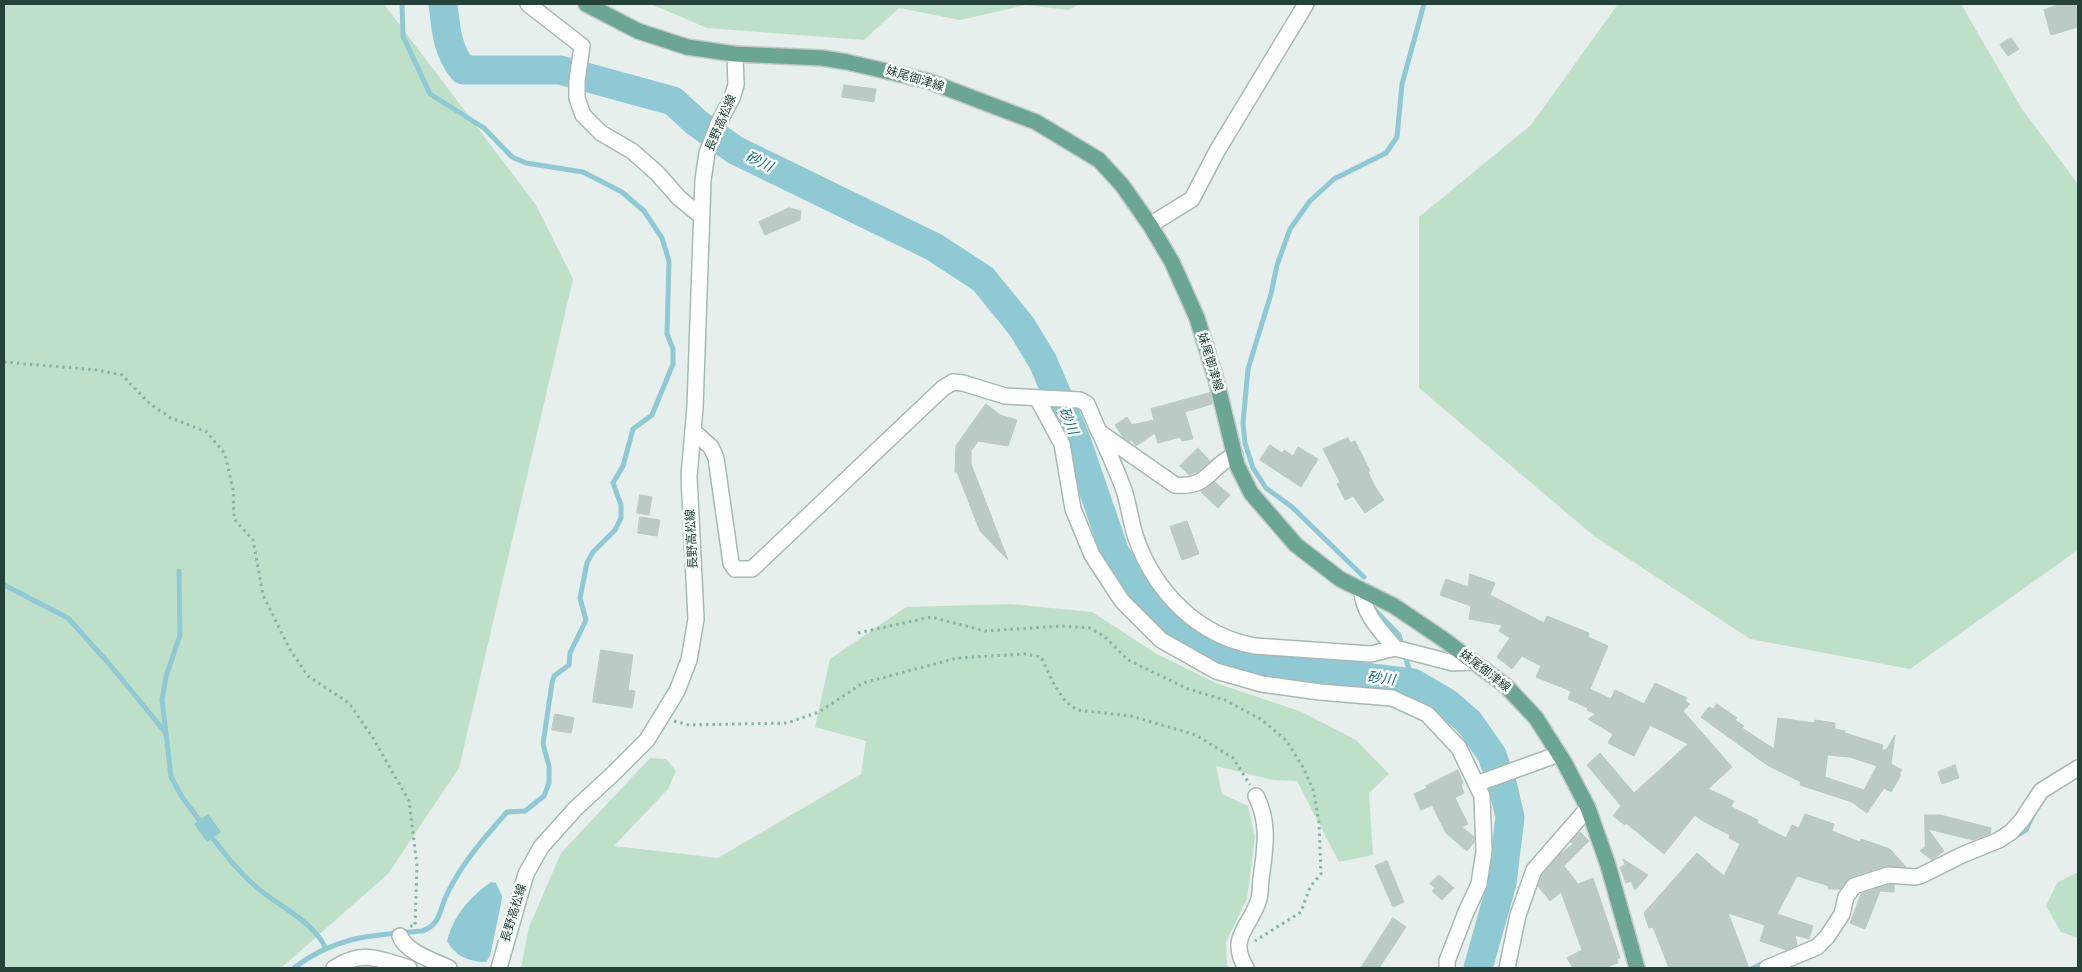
<!DOCTYPE html>
<html>
<head>
<meta charset="utf-8">
<style>
	body { margin:0 }
	#map { position:relative; width:2082px; height:972px; overflow:hidden; background:#e6efeb; font-family:"Work Sans",sans-serif }
	canvas { display:block }
	.frame { position:absolute; inset:0; border:5px solid #24423a; pointer-events:none }
</style>
</head>
<body>
<div id="map">
<canvas width="2082" height="972"></canvas>
<div class="frame"></div>
</div>
<script>
const ctx = document.querySelector('canvas').getContext('2d');
ctx.lineJoin = 'round';
function fill(path, color) { ctx.fillStyle = color; ctx.fill(path, 'evenodd'); }
function trace(path, color, width, dash) { ctx.strokeStyle = color; ctx.lineWidth = width; ctx.lineCap = dash ? 'butt' : 'round'; ctx.setLineDash(dash || []); ctx.stroke(path); }
function label(font, color, halo, rows, align = 'center') {
  ctx.font = font + ' "Work Sans","Noto Sans JP",sans-serif'; ctx.lineWidth = 5; ctx.setLineDash([]); ctx.textBaseline = 'middle'; ctx.strokeStyle = halo; ctx.fillStyle = color; for (const [text, x, y, turn = 0] of rows) {
    ctx.save(); ctx.translate(x, y); ctx.rotate((+turn || 0) * Math.PI / 180); ctx.textAlign = isNaN(turn) ? turn : align; if (halo) ctx.strokeText(text, 0, 0); ctx.fillText(text, 0, 0); ctx.restore();
  }
}
fill(new Path2D(`
	M 4,4 L 384,4 L 536,205 L 573,279 L 459,768 L 388,874 L 281,968 L 4,968 Z
	M 651,4 L 1080,4 L 1069,10 L 1026,5 L 960,20 L 899,8 L 864,40 L 707,28 Z
	M 1618,4 L 1961,4 L 2022,109 L 2078,184 L 2078,550 L 1910,669 L 1750,639 L 1594,536 L 1419,388 L 1419,217 L 1531,125 Z
	M 1011,604 L 1092,612 L 1157,654 L 1216,683 L 1302,712 L 1356,740 L 1389,774 L 1369,793 L 1373,855 L 1339,862 L 1297,781 L 1273,780 L 1216,766 L 1222,794 L 1248,806 L 1255,837 L 1247,899 L 1226,942 L 1227,965 L 1229,968 L 521,968 L 529,927 L 561,853 L 650,758 L 666,759 L 676,771 L 668,789 L 614,846 L 718,858 L 861,774 L 866,741 L 815,727 L 830,659 L 906,607 Z
	M 2078,872 L 2078,938 L 2061,932 L 2046,906 L 2057,883 Z`), '#bfe0c8');
fill(new Path2D(`
	M 208,814 L 221,832 L 207,842 L 194,824 Z
	M 491,882 L 496,883 L 502,896 L 501,904 L 490,956 L 486,962 C 469,962 455,956 447,941 C 454,915 469,898 491,882 Z`), '#8ec9d4');
trace(new Path2D(`
	M 179,571 L 180,635 L 166,677 L 162,700 L 166,733 L 171,777 L 182,797 L 203,825
	M 1364,577 L 1292,507 L 1266,488 L 1253,468 L 1245,443 L 1243,423 L 1248,369 L 1271,294 L 1277,265 L 1290,229 L 1310,201 L 1334,179 L 1386,153 L 1397,137 L 1402,84 L 1424,4
	M 4,585 L 68,618 L 111,666 L 165,732
	M 1371,606 L 1399,635 L 1413,683
	M 208,832 C 222,851 237,870 254,885 C 277,906 313,920 326,949
	M 2011,839 L 2026,830 L 2034,813
	M 294,968 C 335,936 373,935 422,931 C 441,925 439,910 447,894 C 462,863 484,838 507,812 L 525,811 L 544,796 L 549,783 L 549,766 L 543,744 L 552,683 L 554,676 L 569,665 L 570,653 L 586,620 L 580,598 L 587,563 L 593,552 L 615,530 L 621,518 L 621,505 L 613,483 L 623,466 L 633,429 L 652,415 L 673,364 L 673,349 L 667,334 L 669,261 L 662,238 L 644,211 L 622,192 L 583,172 L 526,163 L 512,157 L 484,128 L 430,94 L 403,36 L 402,4
	M 1753,968 L 1768,961`), '#8ec9d4', 5);
trace(new Path2D(`
	M 443,4 C 446,29 447,50 463,70 L 560,70 L 673,101 L 697,123 L 735,150 L 934,247 L 983,279 L 1022,327 L 1043,362 L 1075,437 L 1115,553 L 1150,604 L 1187,634 L 1232,657 L 1297,669 L 1413,683 L 1447,703 L 1469,722 L 1492,755 L 1503,787 L 1510,817 L 1502,883 L 1478,968`), '#8ec9d4', 29);
const building = new Path2D(`
	M 2061,4 L 2078,4 L 2078,27 L 2051,35 L 2044,10 Z
	M 2011,38 L 2019,49 L 2008,56 L 2000,45 Z
	M 844,85 L 876,89 L 874,102 L 842,97 Z
	M 789,208 L 801,211 L 800,220 L 765,235 L 759,222 Z
	M 1210,393 L 1212,404 L 1185,412 L 1193,439 L 1182,441 L 1180,437 L 1158,443 L 1155,433 L 1136,446 L 1131,440 L 1129,442 L 1123,437 L 1115,425 L 1127,417 L 1132,425 L 1154,420 L 1151,409 Z
	M 986,404 L 1000,415 L 1017,420 L 1008,446 L 978,441 L 971,451 L 971,464 L 1008,560 L 980,531 L 957,472 L 955,472 L 956,446 Z
	M 1348,438 L 1350,443 L 1355,441 L 1370,471 L 1368,472 L 1374,485 L 1384,500 L 1365,513 L 1353,496 L 1345,500 L 1337,484 L 1340,482 L 1323,449 Z
	M 1270,445 L 1282,453 L 1284,450 L 1293,456 L 1298,447 L 1318,459 L 1301,487 L 1260,460 Z
	M 1198,448 L 1210,461 L 1197,472 L 1189,475 L 1180,466 Z
	M 1215,482 L 1230,495 L 1218,508 L 1201,492 Z
	M 640,495 L 652,497 L 649,515 L 637,513 Z
	M 640,517 L 660,520 L 657,536 L 638,533 Z
	M 1187,521 L 1199,554 L 1182,560 L 1170,527 Z
	M 1470,574 L 1495,583 L 1490,595 L 1544,623 L 1547,616 L 1589,633 L 1588,637 L 1608,646 L 1590,689 L 1611,699 L 1615,690 L 1644,704 L 1655,683 L 1687,698 L 1685,701 L 1690,704 L 1683,711 L 1732,767 L 1708,789 L 1734,801 L 1731,807 L 1758,820 L 1757,823 L 1786,838 L 1792,825 L 1799,828 L 1805,814 L 1834,824 L 1832,831 L 1860,842 L 1861,839 L 1890,849 L 1906,867 L 1885,866 L 1851,877 L 1840,889 L 1828,889 L 1829,886 L 1797,876 L 1777,914 L 1813,926 L 1809,939 L 1795,935 L 1797,945 L 1787,950 L 1760,941 L 1765,925 L 1728,913 L 1749,968 L 1669,968 L 1653,927 L 1649,928 L 1644,913 L 1697,853 L 1724,876 L 1740,844 L 1729,838 L 1730,835 L 1701,820 L 1695,815 L 1664,854 L 1626,823 L 1625,825 L 1613,816 L 1621,806 L 1587,765 L 1600,753 L 1634,793 L 1688,744 L 1650,725 L 1634,756 L 1608,743 L 1613,734 L 1588,719 L 1596,714 L 1587,710 L 1588,708 L 1568,699 L 1571,691 L 1536,677 L 1541,666 L 1522,656 L 1512,669 L 1497,657 L 1510,638 L 1499,631 L 1502,625 L 1469,619 L 1471,606 L 1440,595 L 1446,579 L 1468,587 Z
	M 601,650 L 633,655 L 628,690 L 635,691 L 632,708 L 593,702 Z
	M 1717,704 L 1737,718 L 1735,720 L 1744,726 L 1742,728 L 1774,749 L 1778,718 L 1814,723 L 1815,720 L 1835,723 L 1835,729 L 1845,731 L 1845,733 L 1883,745 L 1882,750 L 1886,750 L 1895,735 L 1891,764 L 1902,770 L 1899,774 L 1901,775 L 1891,792 L 1884,788 L 1867,813 L 1852,802 L 1800,785 L 1801,782 L 1767,765 L 1701,717 L 1709,707 L 1713,709 ZM 1828,755 L 1850,757 L 1877,766 L 1864,790 L 1825,777 Z
	M 555,714 L 574,718 L 571,733 L 552,730 Z
	M 1955,765 L 1959,778 L 1942,784 L 1938,772 Z
	M 1458,770 L 1463,783 L 1461,785 L 1464,793 L 1455,798 L 1468,824 L 1462,827 L 1474,837 L 1474,842 L 1467,851 L 1446,833 L 1432,805 L 1421,810 L 1414,794 L 1427,788 L 1426,786 Z
	M 1925,815 L 1940,815 L 1991,828 L 1990,834 L 1973,840 L 1928,829 L 1944,851 L 1932,860 L 1920,851 L 1925,847 Z
	M 1580,832 L 1589,841 L 1564,866 L 1578,884 L 1593,878 L 1620,958 L 1617,959 L 1618,963 L 1604,968 L 1573,968 L 1567,958 L 1582,950 L 1561,892 L 1550,901 L 1538,886 L 1542,875 L 1559,855 L 1573,844 L 1571,842 Z
	M 1623,859 L 1648,875 L 1635,890 L 1631,881 L 1626,883 L 1620,867 L 1625,865 Z
	M 1387,861 L 1404,902 L 1393,907 L 1375,866 Z
	M 1439,875 L 1454,888 L 1442,900 L 1432,891 L 1435,888 L 1430,884 Z
	M 1889,884 L 1894,885 L 1894,892 L 1880,891 L 1865,929 L 1850,923 L 1861,894 Z
	M 1393,918 L 1406,927 L 1379,968 L 1361,968 Z`);
fill(building, '#bbcac4');
trace(building, '#b8c9c2', 1);
const minor = new Path2D(`
	M 528,4 L 582,46 L 577,81 L 577,98 L 583,115 L 601,133 L 632,151 L 657,173 L 679,198 L 701,216
	M 1150,225 L 1192,199 L 1217,151 L 1306,4
	M 1037,398 L 1062,444 L 1073,509 L 1092,555 L 1122,601 L 1161,640 L 1216,671 L 1262,684 L 1320,692 L 1392,698 L 1427,714 L 1459,748 L 1482,796 L 1484,851 L 1479,884 L 1466,912 L 1447,961 L 1447,968
	M 693,431 L 711,447 L 716,458 L 731,563 L 735,569 L 752,569 L 943,388 L 953,382 L 963,383 L 1005,396 L 1080,400 L 1087,404 L 1099,432 L 1175,485 C 1210,488 1207,468 1235,455
	M 1100,433 C 1108,452 1117,471 1124,490 C 1129,506 1131,523 1136,538 C 1155,592 1198,636 1255,646 L 1371,654 L 1395,648 L 1453,663 L 1473,662
	M 1362,591 C 1363,614 1381,631 1395,648
	M 1476,784 L 1559,754
	M 400,936 C 406,952 434,961 449,968
	M 334,968 C 364,949 378,959 409,968
	M 1246,968 C 1228,938 1249,928 1258,902 C 1261,895 1260,886 1261,879 C 1265,849 1270,823 1256,796
	M 1507,968 L 1518,915 L 1534,870 L 1588,808
	M 1767,968 L 1817,947 L 1827,937 L 1842,914 L 1846,897 L 1854,886 L 1888,875 L 1915,877 L 1920,876 L 1962,855 L 1999,840 L 2011,832 L 2022,820 L 2041,791 L 2078,768`);
const secondary = new Path2D(`
	M 499,968 L 526,874 L 541,847 L 576,808 L 614,773 L 647,740 L 677,691 L 689,660 L 696,619 L 689,476 L 695,407 L 703,180 L 707,153 L 719,122 L 732,98 L 736,85 L 735,54`);
const primary = new Path2D(`
	M 586,4 L 638,31 L 687,47 L 735,54 L 822,58 L 847,62 L 928,81 L 1036,122 L 1099,160 L 1122,185 L 1150,225 L 1172,262 L 1197,318 L 1217,383 L 1237,465 L 1251,493 L 1296,545 L 1340,579 L 1394,606 L 1443,639 L 1506,686 L 1536,718 L 1564,762 L 1588,808 L 1608,865 L 1637,968`);
trace(minor, '#a8b8b2', 18);
trace(secondary, '#a4bbb3', 18);
trace(primary, '#c2cac8', 18);
trace(new Path2D(`
	M 4,362 L 97,370 L 122,375 L 150,404 L 171,418 L 207,432 L 225,454 L 233,489 L 234,519 L 253,540 L 263,595 L 289,648 L 308,676 L 349,703 L 373,738 L 409,801 L 417,866 L 415,926 L 410,926
	M 858,633 L 931,617 L 985,631 L 1062,626 L 1090,628 L 1104,636 L 1128,660 L 1188,689 L 1225,700 L 1262,720 L 1287,741 L 1304,769 L 1314,792 L 1319,823 L 1321,874 L 1310,887 L 1301,912 L 1255,941
	M 674,721 L 689,725 L 787,723 L 819,712 L 863,683 L 957,658 L 1025,654 L 1041,657 L 1055,686 L 1065,701 L 1077,710 L 1131,716 L 1196,735 L 1233,758 L 1250,785`), '#86b3a5', 3, [2.5, 4]);
trace(minor, '#fff', 15);
trace(secondary, '#fff', 15);
trace(primary, '#6aa596', 15);
label('12px', '#24423a', '#f7fbf9', [
	["妹尾御津線",915,79,17],
	["長野高松線",721,123,-67],
	["妹尾御津線",1210,362,73],
	["長野高松線",692,539,-93],
	["妹尾御津線",1485,671,38],
	["長野高松線",514,913,-73]
]);
label('italic 14px', '#1c6f80', '#f7fbf9', [
	["砂川",759,162,26],
	["砂川",1068,421,68],
	["砂川",1381,679,7]
]);
</script>
</body>
</html>
